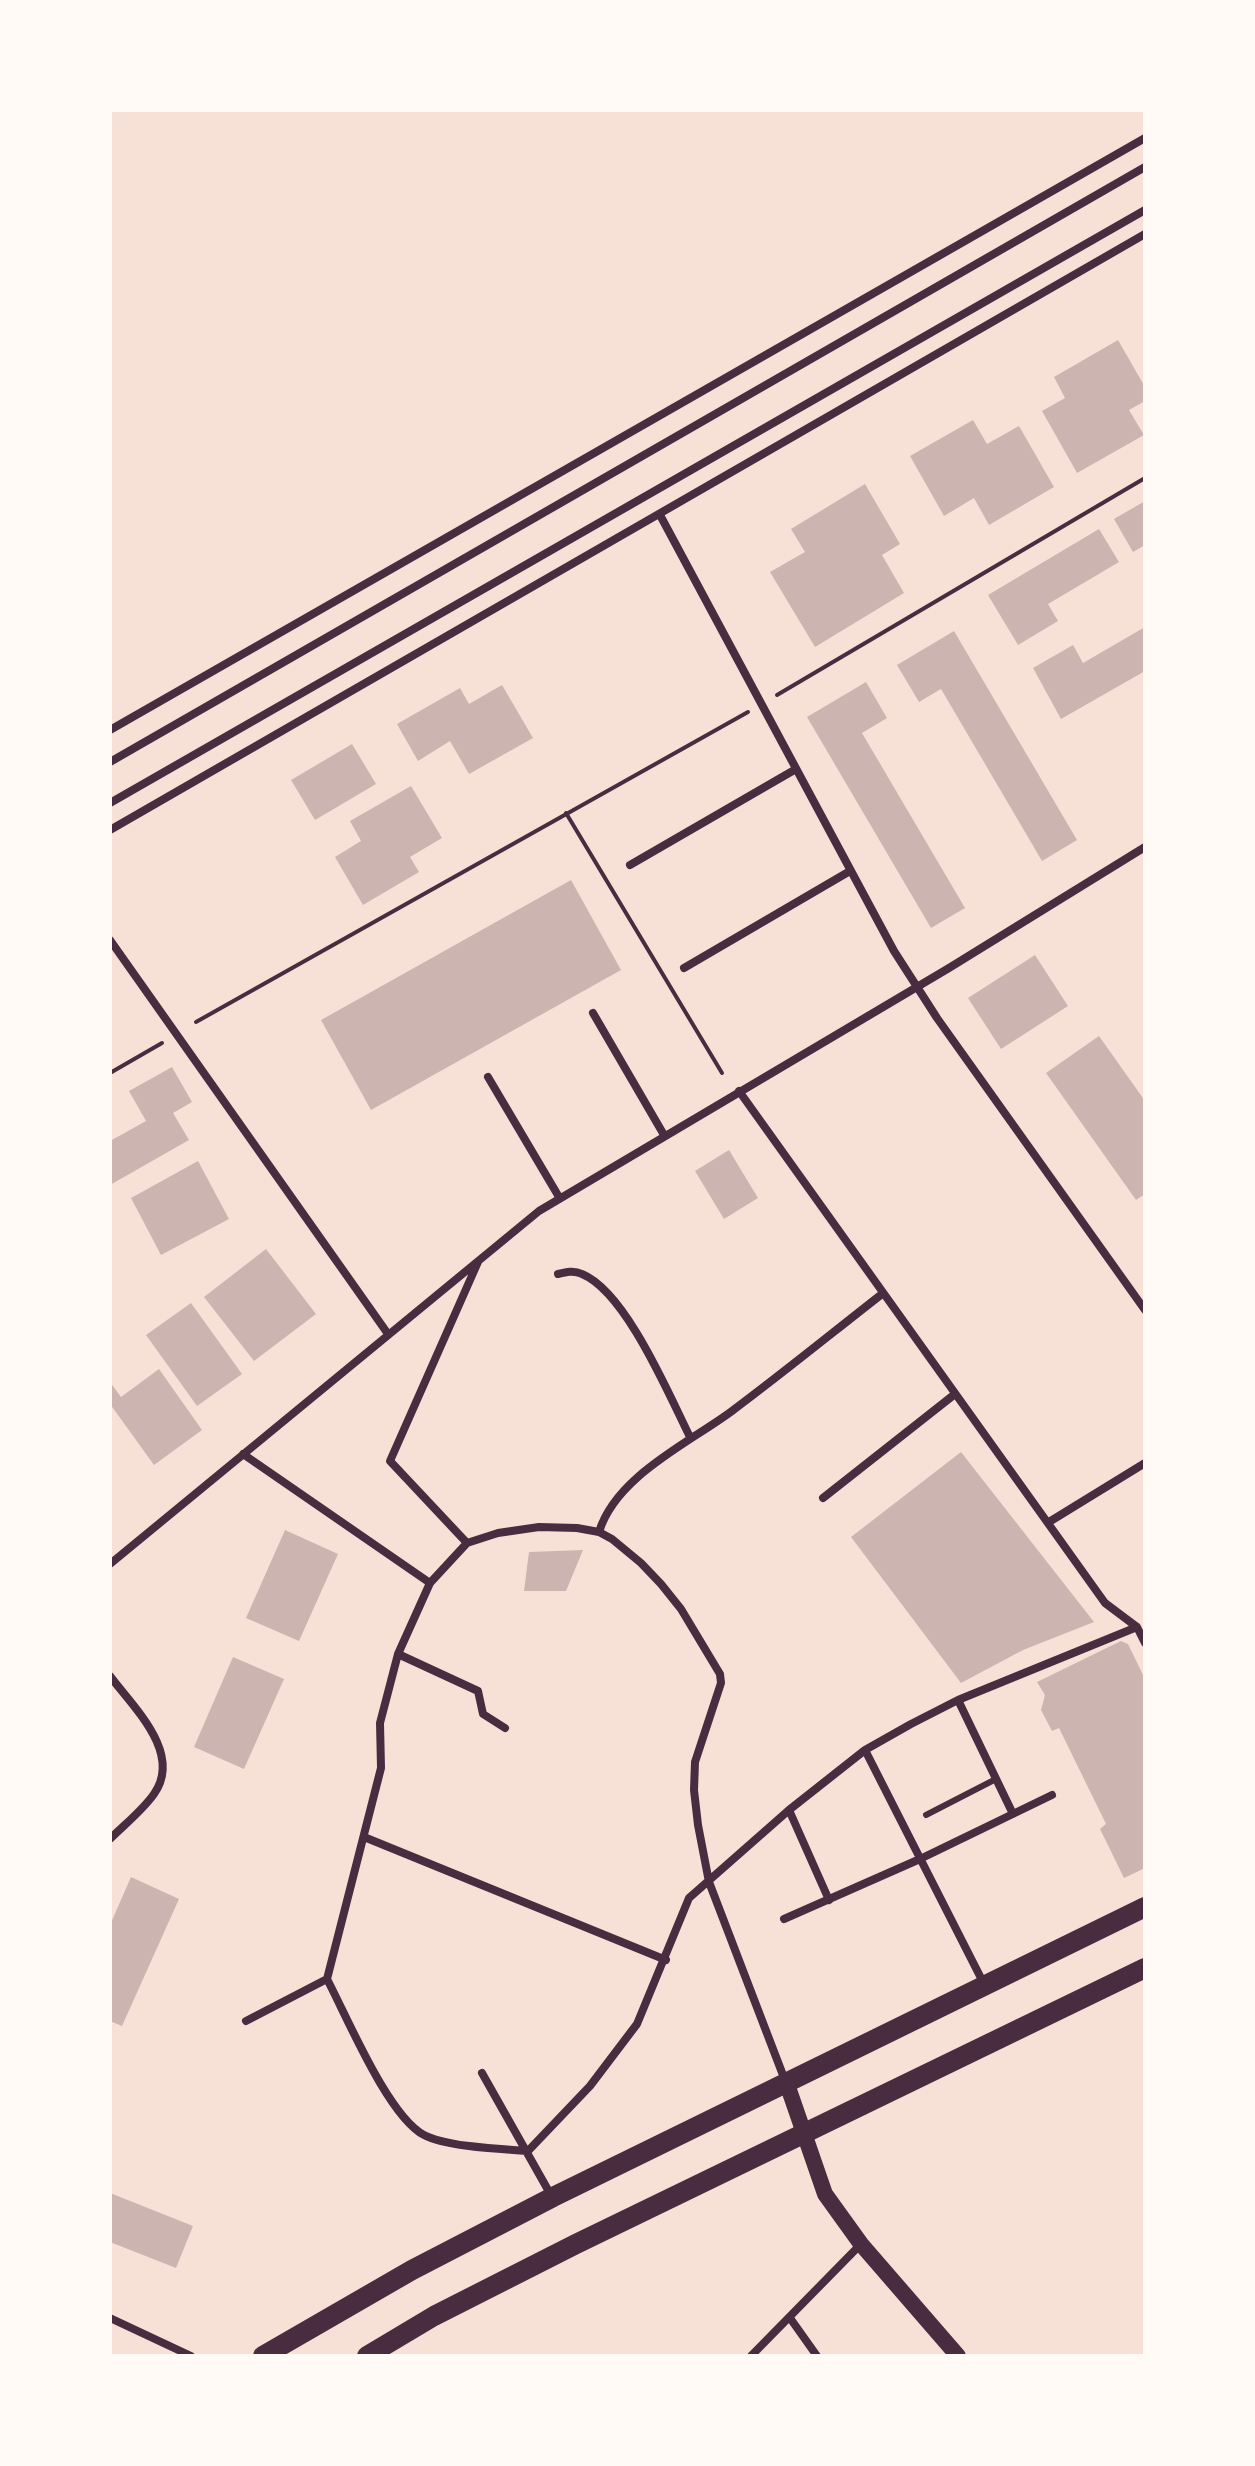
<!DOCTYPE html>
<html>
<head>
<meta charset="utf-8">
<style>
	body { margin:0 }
	#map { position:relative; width:1255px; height:2466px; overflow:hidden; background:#f7e1d7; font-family:Montserrat,sans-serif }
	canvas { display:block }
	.frame { position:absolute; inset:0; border:112px solid #fffaf5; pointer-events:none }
</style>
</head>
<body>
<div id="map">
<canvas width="1255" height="2466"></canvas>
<div class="frame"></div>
</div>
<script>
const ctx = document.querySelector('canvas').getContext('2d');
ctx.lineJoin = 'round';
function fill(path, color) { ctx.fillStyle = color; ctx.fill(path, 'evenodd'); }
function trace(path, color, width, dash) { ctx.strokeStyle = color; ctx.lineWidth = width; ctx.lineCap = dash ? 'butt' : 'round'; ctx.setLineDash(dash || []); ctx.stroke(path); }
fill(new Path2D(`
	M 1118,340 L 1145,387 L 1145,401 L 1129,410 L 1144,435 L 1077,473 L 1042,411 L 1065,398 L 1054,377 Z
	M 973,420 L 987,444 L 1019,426 L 1054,487 L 989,525 L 974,498 L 944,516 L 910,456 Z
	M 865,484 L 900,544 L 882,555 L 904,593 L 815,647 L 770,572 L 805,552 L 791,529 Z
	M 1145,501 L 1145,545 L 1133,552 L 1114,519 Z
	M 1099,529 L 1119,562 L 1048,604 L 1058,621 L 1018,645 L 988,595 Z
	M 1145,627 L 1145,671 L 1061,719 L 1033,668 L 1073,645 L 1083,663 Z
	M 954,631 L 1077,840 L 1042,861 L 941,689 L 919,702 L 897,665 Z
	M 866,682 L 887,718 L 862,733 L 965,908 L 931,928 L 807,717 Z
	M 502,685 L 533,738 L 469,774 L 450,741 L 418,761 L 397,724 L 460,688 L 469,704 Z
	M 352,744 L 376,784 L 315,820 L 291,780 Z
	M 411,786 L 442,838 L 410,857 L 419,872 L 363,905 L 335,857 L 361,841 L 350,821 Z
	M 571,880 L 621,970 L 371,1110 L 321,1020 Z
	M 1035,955 L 1068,1006 L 1001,1049 L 968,998 Z
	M 1099,1036 L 1145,1101 L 1145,1194 L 1136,1200 L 1046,1073 Z
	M 172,1067 L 192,1102 L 173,1113 L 189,1140 L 110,1185 L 110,1141 L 146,1121 L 129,1091 Z
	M 729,1150 L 758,1198 L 724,1219 L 695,1171 Z
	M 198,1161 L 229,1219 L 161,1255 L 131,1198 Z
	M 266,1249 L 316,1314 L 254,1361 L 204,1297 Z
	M 191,1303 L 242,1374 L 197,1406 L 146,1335 Z
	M 159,1369 L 202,1430 L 154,1465 L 110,1404 L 110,1382 L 121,1397 Z
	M 961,1452 L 1094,1622 L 1023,1650 L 961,1683 L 851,1537 Z
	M 285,1530 L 338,1554 L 299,1641 L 246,1618 Z
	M 583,1550 L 566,1591 L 524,1591 L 529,1552 Z
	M 1121,1641 L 1128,1644 L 1145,1679 L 1145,1868 L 1124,1878 L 1100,1829 L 1106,1824 L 1059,1728 L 1052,1731 L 1041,1710 L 1045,1695 L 1037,1682 Z
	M 233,1657 L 284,1679 L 244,1769 L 194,1747 Z
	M 131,1877 L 179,1899 L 122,2026 L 110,2021 L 110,1925 Z
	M 110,2193 L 193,2226 L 176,2268 L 110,2242 Z`), '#ccb4b1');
trace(new Path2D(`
	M 777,695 L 1145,478
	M 566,813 L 722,1073
	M 196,1022 L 748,712
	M 110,1073 L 162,1043`), '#4a2c40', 4);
trace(new Path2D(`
	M 926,1815 L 996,1779`), '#4a2c40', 6);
trace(new Path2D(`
	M 660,515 L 894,951 L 937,1018 L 1145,1310
	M 110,730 L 1145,138
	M 110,762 L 1145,167
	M 110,803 L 1145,210
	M 110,830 L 1145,234
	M 630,865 L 796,769
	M 110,940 L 388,1334
	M 684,968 L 850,871
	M 593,1013 L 664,1135
	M 488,1077 L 559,1197
	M 739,1091 L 1105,1603 L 1137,1627 L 1145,1643
	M 558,1274 C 566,1272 574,1270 582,1274 C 626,1292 669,1395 690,1437
	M 243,1454 L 430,1583
	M 823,1498 L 955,1394
	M 1049,1522 L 1145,1463
	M 599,1532 C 616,1476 689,1443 732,1411 C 783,1373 832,1333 882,1294
	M 467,1543 L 390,1461 L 478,1262
	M 110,1564 L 539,1211 L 949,968 L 1145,847
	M 398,1654 L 478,1691 L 483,1714 L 505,1728
	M 110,1676 C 133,1707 183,1753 154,1794 C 142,1811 125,1824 110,1839
	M 958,1700 L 1013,1814
	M 865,1750 L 984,1984
	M 789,1810 L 829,1900
	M 364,1837 L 666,1960
	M 784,1919 L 920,1859 L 1052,1795
	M 246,2021 L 327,1979
	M 482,2073 L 552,2197
	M 786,2083 L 709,1882 L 698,1825 L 694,1790 L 695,1762 L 721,1683 L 720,1674 L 681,1609 L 661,1584 L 641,1563 L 612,1539 L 599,1532 L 577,1528 L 539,1527 L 498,1533 L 467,1543 L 430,1583 L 398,1654 L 380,1723 L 381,1768 L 327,1979 C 347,2017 388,2116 424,2135 C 447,2147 501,2149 528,2151 L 590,2086 L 637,2024 L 689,1898 L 789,1810 L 865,1750 L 911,1724 L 958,1700 L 1137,1627
	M 110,2318 L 191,2356
	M 790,2318 L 817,2356
	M 751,2356 L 861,2244`), '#4a2c40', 8);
trace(new Path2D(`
	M 787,2084 L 825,2194 L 861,2244 L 958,2356`), '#4a2c40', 16);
trace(new Path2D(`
	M 263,2356 L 412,2270 L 553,2197 L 1145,1907
	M 367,2356 L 434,2316 L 576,2244 L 1145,1968`), '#4a2c40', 20);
</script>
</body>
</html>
